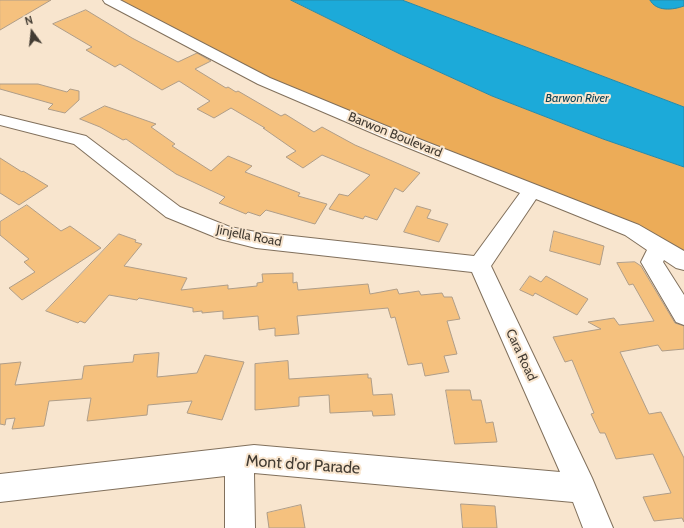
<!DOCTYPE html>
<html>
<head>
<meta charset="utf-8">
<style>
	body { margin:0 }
	#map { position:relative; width:684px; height:528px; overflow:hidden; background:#f8e5ce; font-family:Cabin,sans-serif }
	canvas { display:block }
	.north { position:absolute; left:12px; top:12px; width:40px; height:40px; -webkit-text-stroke:3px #f8e5ce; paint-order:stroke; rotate:345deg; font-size:11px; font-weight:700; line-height:16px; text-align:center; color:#423b32 }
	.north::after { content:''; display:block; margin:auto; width:14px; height:18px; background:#423b32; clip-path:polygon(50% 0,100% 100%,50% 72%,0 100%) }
</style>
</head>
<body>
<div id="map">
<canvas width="684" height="528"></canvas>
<div class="north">N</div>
</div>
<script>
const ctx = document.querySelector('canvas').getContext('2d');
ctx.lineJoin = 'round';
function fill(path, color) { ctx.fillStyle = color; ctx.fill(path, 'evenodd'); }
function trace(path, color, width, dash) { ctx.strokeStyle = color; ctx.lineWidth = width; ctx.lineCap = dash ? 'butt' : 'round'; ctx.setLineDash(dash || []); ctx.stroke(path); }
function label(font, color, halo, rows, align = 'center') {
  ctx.font = font + ' Cabin,sans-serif'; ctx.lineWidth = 4; ctx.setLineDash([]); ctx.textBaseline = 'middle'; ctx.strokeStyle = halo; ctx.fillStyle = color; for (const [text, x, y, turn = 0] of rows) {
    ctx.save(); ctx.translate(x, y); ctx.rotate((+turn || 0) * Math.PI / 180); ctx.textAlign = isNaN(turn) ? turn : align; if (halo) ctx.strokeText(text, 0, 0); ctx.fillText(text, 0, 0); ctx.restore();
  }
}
fill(new Path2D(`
	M 121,0 L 291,0 L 402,55 L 492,96 L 603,139 L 684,167 L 684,262 L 648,239 L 264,81 L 162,26 Z
	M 402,0 L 684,0 L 684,107 Z`), '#ecac58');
const water = new Path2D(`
	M 291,0 L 402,0 L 684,107 L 684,167 L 603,139 L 492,96 L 402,55 Z
	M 650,0 L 684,0 L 684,6 C 673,10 656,12 650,0 Z`);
fill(water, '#1caad9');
trace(water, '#2789a7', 1);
const building = new Path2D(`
	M 0,0 L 51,0 L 0,30 Z
	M 86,10 L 132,38 L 178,62 L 197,53 L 211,61 L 195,69 L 226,88 L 228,87 L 236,92 L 238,91 L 281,116 L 285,114 L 314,132 L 322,127 L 355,145 L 420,173 L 403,192 L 395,188 L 377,220 L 365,216 L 363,219 L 329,209 L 339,194 L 348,196 L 370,175 L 322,155 L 303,168 L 286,157 L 296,151 L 263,128 L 265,128 L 231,108 L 214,118 L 197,109 L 210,101 L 179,81 L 162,90 L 120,64 L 115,67 L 86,50 L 92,47 L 53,24 Z
	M 0,84 L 38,84 L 67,92 L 70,89 L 79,91 L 79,100 L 65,113 L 48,109 L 53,104 L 0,89 Z
	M 105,106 L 156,124 L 151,127 L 175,144 L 172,146 L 211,171 L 228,156 L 252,166 L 245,172 L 300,193 L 298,196 L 327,204 L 315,224 L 266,210 L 260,216 L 248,212 L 246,214 L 219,203 L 225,197 L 176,174 L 126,139 L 123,140 L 100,127 L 80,119 Z
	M 0,158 L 22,172 L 23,171 L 48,186 L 19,205 L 0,193 Z
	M 27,205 L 61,231 L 70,226 L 101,248 L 22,300 L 9,288 L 35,272 L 24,262 L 29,259 L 0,235 L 0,222 Z
	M 417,206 L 431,210 L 427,218 L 448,224 L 439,242 L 404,232 Z
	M 554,231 L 604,246 L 600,265 L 550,251 Z
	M 119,234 L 136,240 L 135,242 L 142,244 L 124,266 L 187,278 L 181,290 L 228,285 L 228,289 L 257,286 L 257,283 L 263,282 L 262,274 L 293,273 L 293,283 L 297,282 L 298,290 L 368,284 L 370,294 L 397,289 L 399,294 L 419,291 L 421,295 L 442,293 L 444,297 L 452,297 L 460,319 L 447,321 L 457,354 L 444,356 L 449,372 L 425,376 L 422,363 L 408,365 L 395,317 L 391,318 L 388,308 L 297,316 L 299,334 L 275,336 L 275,328 L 259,330 L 258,316 L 223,319 L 223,311 L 202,313 L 202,311 L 193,312 L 193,308 L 139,298 L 137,300 L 109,295 L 85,323 L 80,321 L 78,323 L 46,311 Z
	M 635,262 L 641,266 L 675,323 L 684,326 L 684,349 L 662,351 L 658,345 L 620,352 L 649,414 L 661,412 L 684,458 L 684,522 L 682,518 L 654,521 L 643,497 L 671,493 L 653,454 L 616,459 L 605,433 L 600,433 L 591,414 L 594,413 L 572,360 L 565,362 L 553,337 L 601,329 L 588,322 L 614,318 L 619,325 L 654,321 L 633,284 L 629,285 L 617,263 Z
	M 530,276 L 541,282 L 546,276 L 588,299 L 577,315 L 535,293 L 533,296 L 520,290 Z
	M 159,353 L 157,377 L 197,373 L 205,355 L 244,362 L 222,420 L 187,413 L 192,401 L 148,405 L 147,415 L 87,421 L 91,398 L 49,401 L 44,426 L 12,429 L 15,418 L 6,419 L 5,425 L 0,424 L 0,364 L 21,362 L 15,385 L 82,379 L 84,366 L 133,362 L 134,355 Z
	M 288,361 L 289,379 L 368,374 L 368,378 L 371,378 L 373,395 L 392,394 L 395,415 L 373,416 L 372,411 L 330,413 L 329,395 L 299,397 L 299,406 L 255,410 L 255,364 Z
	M 446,390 L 470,390 L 472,400 L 481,400 L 486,423 L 493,422 L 497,442 L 455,444 Z
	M 461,504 L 495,506 L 497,528 L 463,528 Z
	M 301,505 L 305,528 L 269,528 L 267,513 Z`);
fill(building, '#f5c17e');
trace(building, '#af9d88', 1);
const minor = new Path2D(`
	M 103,0 L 120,0 L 270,78 L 396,130 L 639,225 L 684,251 L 684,270 L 676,268 L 664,260 L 663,262 L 684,295 L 684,325 L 676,322 L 641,262 L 647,250 L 625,235 L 536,199 L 491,266 L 592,478 L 613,528 L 583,528 L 573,502 L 254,473 L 255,528 L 225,528 L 225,476 L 0,502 L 0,474 L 254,445 L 560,472 L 472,272 L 256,248 L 220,239 L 166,217 L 74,144 L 0,125 L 0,115 L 86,136 L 180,207 L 230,227 L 256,232 L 474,256 L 520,193 L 384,138 L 258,84 L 105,3 Z`);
trace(minor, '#81705c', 2);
fill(minor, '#fff');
label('italic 12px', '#0d4458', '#f8e5ce', [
	["Barwon River",577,98]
]);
label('13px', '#423b32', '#f8e5ce', [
	["Barwon Boulevard",395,135,22],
	["Jinjella Road",249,236,11],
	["Cara Road",521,355,65]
]);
label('16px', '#423b32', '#f8e5ce', [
	["Mont d'or Parade",303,465,4]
]);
</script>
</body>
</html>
